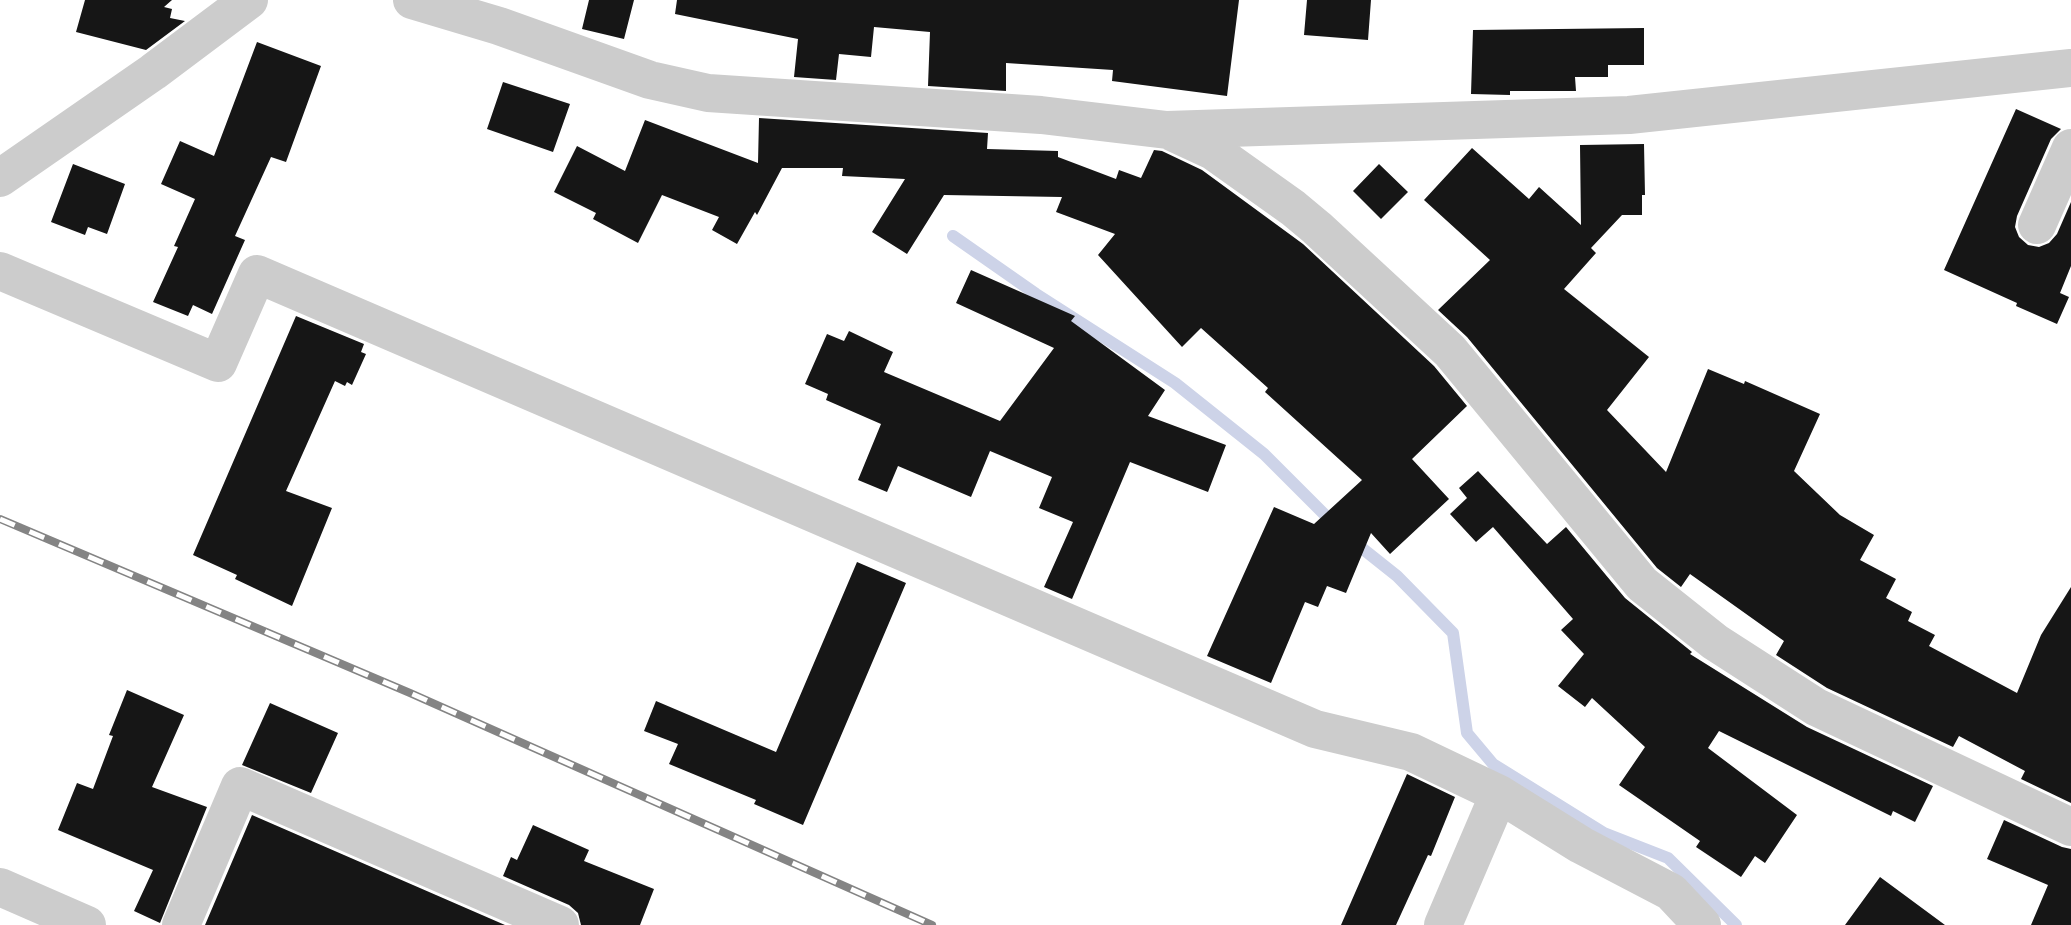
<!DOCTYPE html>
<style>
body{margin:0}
canvas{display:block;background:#fff}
</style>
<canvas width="2071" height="925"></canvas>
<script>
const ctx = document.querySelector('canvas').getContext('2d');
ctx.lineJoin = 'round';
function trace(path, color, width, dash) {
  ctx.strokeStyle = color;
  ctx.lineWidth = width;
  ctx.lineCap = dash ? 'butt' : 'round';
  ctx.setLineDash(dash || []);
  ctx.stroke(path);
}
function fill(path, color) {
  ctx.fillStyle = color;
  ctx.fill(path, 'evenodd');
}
const stream = new Path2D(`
 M953,236L1036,294L1175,383L1264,454L1334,524
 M1353,541L1397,576L1453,633L1467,733L1493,764L1604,833L1668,858L1736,925`);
const building = new Path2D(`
 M85,0H172L164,7L172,9L170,18L185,21L146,50L76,32Z
 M589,0H634L624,39L582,29Z
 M677,0H1239L1227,96L1112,81L1113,70L1006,63V91L928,86L930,32L874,27L871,57L839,54L836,80L794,77L798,39L675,14Z
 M1307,0H1371L1368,40L1304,35Z
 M1644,28V65H1608V77H1575L1576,91H1510V95L1471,94L1473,30Z
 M257,42L321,66L286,162L271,157L235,236L245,240L212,314L193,305L188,316L153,302L178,247L174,246L195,199L161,184L180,141L214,156Z
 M503,82L570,104L553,152L487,129Z
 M2016,109L2061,129L2051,139L2017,216L2015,227L2019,237L2028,245L2039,247L2049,243L2057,234L2071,202V266L2060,293L2069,297L2057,324L2016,306L2017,303L1944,270Z
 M759,118L988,133L987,149L1058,151V157L1116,179L1119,170L1141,178L1154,150L1162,151L1202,170L1303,244L1434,366L1467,406L1412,459L1449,499L1390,554L1371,533L1346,593L1327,586L1318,607L1305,602L1271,683L1207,656L1274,507L1314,524L1362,480L1265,392L1268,388L1201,328L1182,347L1098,255L1115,234L1056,212L1062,197L944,195L907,254L872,232L905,179L842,176L843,168H782L757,215L755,212L737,244L712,230L719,217L662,195L638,243L593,219L596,213L554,192L577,146L625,171L645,120L758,163Z
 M1644,144L1645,195H1642V215H1622L1591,248L1596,253L1564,289L1649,357L1607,410L1666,472L1708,369L1744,384L1745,381L1820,414L1794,471L1840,515L1874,535L1860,560L1896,579L1886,598L1912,612L1908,621L1935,635L1929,646L2017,693L2041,635L2071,587V803L2021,779L2025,771L1959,736L1953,747L1827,688L1776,655L1784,641L1690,574L1681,587L1657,568L1467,337L1438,310L1490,260L1424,200L1472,148L1529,199L1539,187L1581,225L1580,145Z
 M73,164L125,184L107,234L88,227L85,235L51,222Z
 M1379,164L1408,192L1381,219L1353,191Z
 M971,270L1075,316L1071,321L1165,390L1148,416L1226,445L1208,492L1130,462L1072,599L1044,587L1073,522L1039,508L1052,477L990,451L971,497L898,466L887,492L858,480L881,424L826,400L828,394L805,384L827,334L844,341L849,331L893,352L884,372L1000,421L1054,348L956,303Z
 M296,316L364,344L361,352L366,354L352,385L347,382L345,386L335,381L286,491L332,508L292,606L235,579L237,575L193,555Z
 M1478,471L1547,544L1566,527L1625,598L1692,652L1690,654L1807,727L1933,786L1915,822L1893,811L1891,816L1719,731L1708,748L1797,815L1765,863L1755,856L1741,877L1696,847L1700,841L1619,785L1645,747L1592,698L1585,707L1558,686L1584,654L1561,630L1573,619L1493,527L1476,542L1450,514L1467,498L1459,488Z
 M857,562L906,583L803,825L754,804L756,800L669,764L678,744L644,731L656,701L776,752Z
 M127,690L184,715L152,787L207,807L160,923L134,911L153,870L58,830L77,783L93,789L113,736L109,735Z
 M270,703L338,733L311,793L242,765Z
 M1407,774L1455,797L1431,856L1428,855L1396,925H1341Z
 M252,815L505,925H205Z
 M2004,820L2062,847L2071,849V925H2031L2048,885L1987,859Z
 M533,825L589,850L584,861L654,889L640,925H581L578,913L569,905L503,876L511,857L517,860Z
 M1880,877L1945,925H1845Z`);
const minor = new Path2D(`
 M412,0L499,26L650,80L708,93L1041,115L1167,130L1629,115L2071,68
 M1172,132L1213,151L1293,208L1317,228L1450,351L1642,584L1715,642L1816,707L2071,827
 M0,178L153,72L249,0
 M2037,225L2071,148
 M0,271L218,363L257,274L1315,729L1411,752L1499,794L1581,845L1671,892L1702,925
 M0,887L87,925
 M181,925L240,786L560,925
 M1443,925L1499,794`);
const rail = new Path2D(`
 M0,519L410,693L932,925`);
trace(stream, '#cdd3e8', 12);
fill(building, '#161616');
trace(minor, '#ccc', 38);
trace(rail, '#848484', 8);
trace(rail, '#fff', 5, [16]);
</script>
